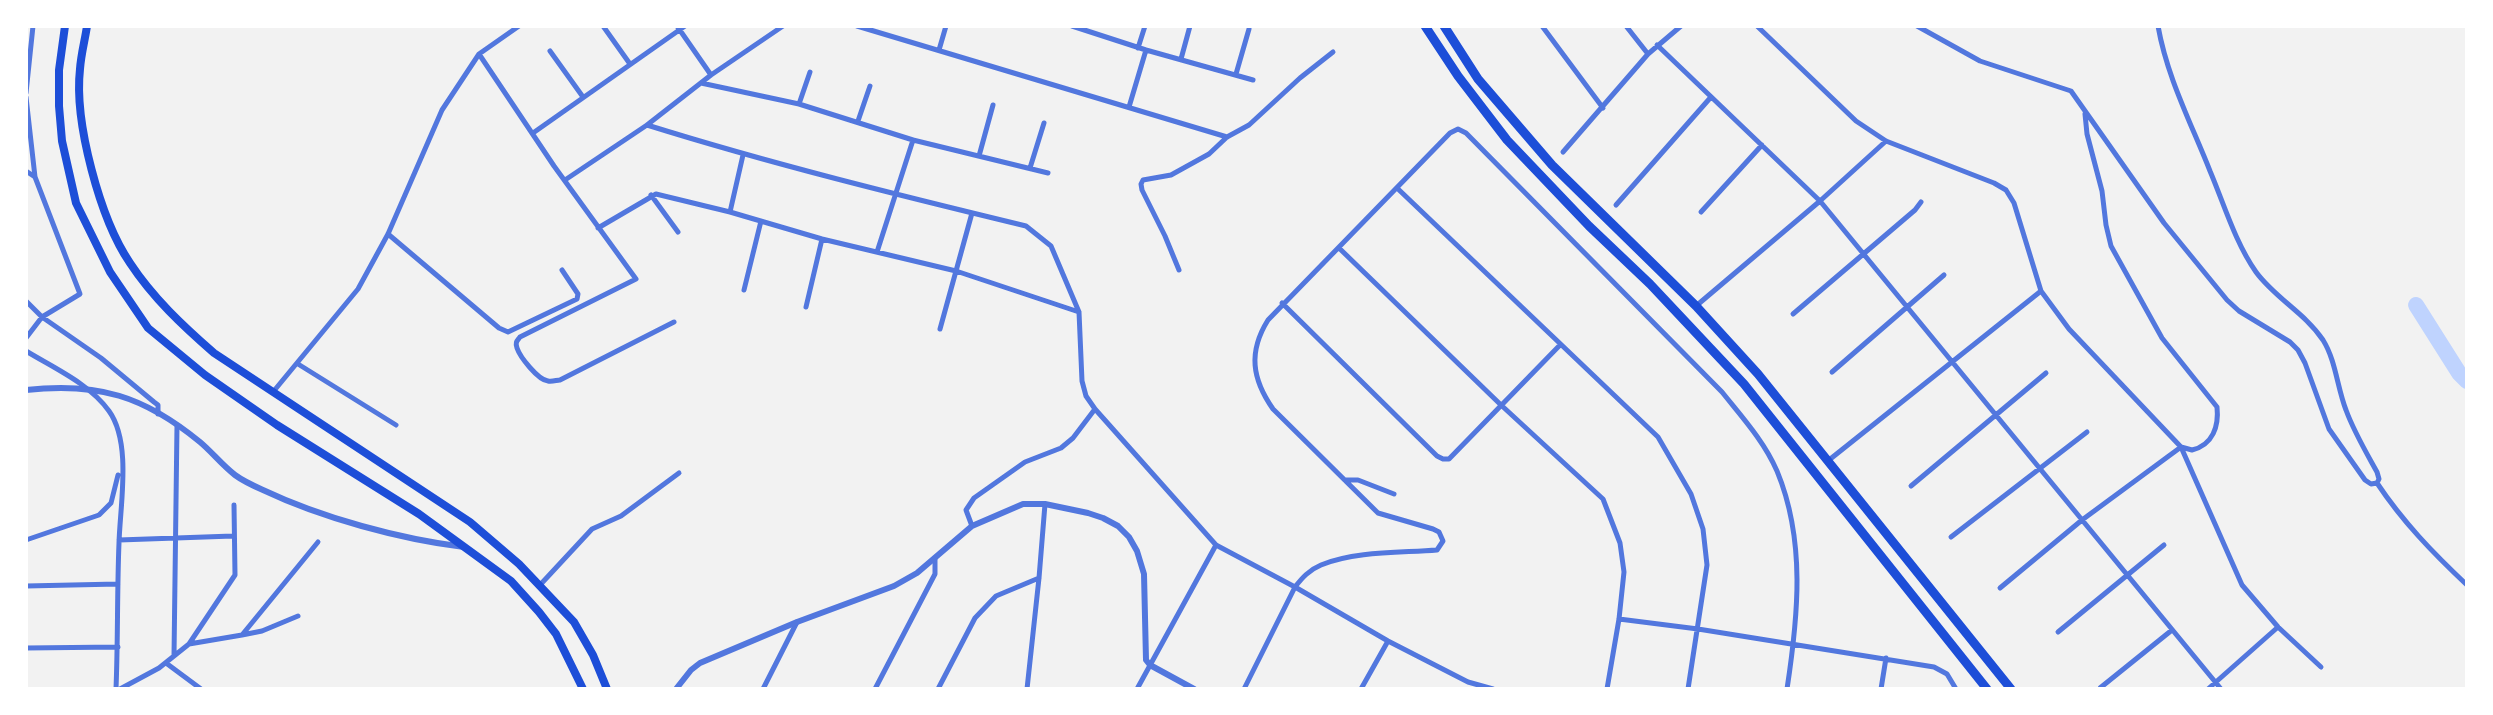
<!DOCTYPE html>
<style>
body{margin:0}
#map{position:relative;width:2493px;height:715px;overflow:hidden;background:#f2f2f2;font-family:"Roboto Condensed",sans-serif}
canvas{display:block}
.frame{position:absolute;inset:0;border:28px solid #fff;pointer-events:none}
</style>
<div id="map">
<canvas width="2493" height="715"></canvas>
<div class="frame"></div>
</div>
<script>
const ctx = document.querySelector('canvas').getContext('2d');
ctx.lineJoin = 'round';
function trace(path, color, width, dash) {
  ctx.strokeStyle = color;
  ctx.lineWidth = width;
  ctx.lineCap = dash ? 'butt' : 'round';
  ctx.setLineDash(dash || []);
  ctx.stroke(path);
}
const river = new Path2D(`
 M2416,305L2459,373L2467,381`);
const minor = new Path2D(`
 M603,26L630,64
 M677,26L711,75
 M857,26L1227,137
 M1072,26L1146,50L1253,80
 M1542,26L1603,108
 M1626,26L1648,54
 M1757,26L1856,121L1886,141L1994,183L2006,190L2014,203L2041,291L2069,329L2181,447L2242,585L2278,627L2321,667
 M1917,26L1980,61L2071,91L2164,223L2227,300L2239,311L2290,342L2298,350L2305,363L2329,429L2365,480L2371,484L2377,483
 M2158,26C2167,77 2191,123 2210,171C2224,204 2235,242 2256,272C2275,298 2305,313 2323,340C2336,361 2337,387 2346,410C2354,432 2366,452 2377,472L2379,479L2377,483C2403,522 2433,553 2467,585
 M1657,45L1820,201L2221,689
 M1138,48L1145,26
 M939,50L946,26
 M550,51L583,97
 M479,54L554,166L636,279L520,337C517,341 515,342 517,348C520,357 538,380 548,381C552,382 557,380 560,380L674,322
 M1181,59L1190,26
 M1236,74L1249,29
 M701,83L799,104L913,140L1048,173
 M26,93L33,26
 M26,97L35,177L80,294L42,317L26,338
 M799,104L810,72
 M1129,107L1146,50
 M2085,114L2087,134L2102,191L2106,225L2111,246L2162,338L2217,407C2219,426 2213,445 2192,450L2181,447
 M858,121L870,86
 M647,125C772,164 898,195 1026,226L1051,246L1079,312L1082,381L1086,396L1095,409L1216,545L1295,587L1388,641L1468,682L1493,689
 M533,133L685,26
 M1563,152L1648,54L1681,26
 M979,156L993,105
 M1030,168L1044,123
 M26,171L35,177
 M565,180L647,125L711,75L783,26
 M1397,188L1658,437L1691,494L1703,529L1707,565L1688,689
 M651,195L678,232
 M1616,205L1711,97
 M730,212L743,155
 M1701,212L1762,145
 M598,228L656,194L730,212L822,239L956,271L1079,312
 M388,234L499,328L508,332L577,299L578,294L562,270
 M1339,248L1501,405L1603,499L1620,543L1624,572L1619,619L1607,689
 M877,252L913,140
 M1179,270L1165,236L1142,190L1141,184L1143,180L1171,175L1209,154L1227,137L1249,125L1300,78L1333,52
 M744,290L761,221
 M26,301L42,317L101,358L154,402L158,405V414
 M1282,303L1437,456L1443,459H1449L1560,345
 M1696,306L1820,201L1886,141
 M806,307L822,239
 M1793,314L1915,210L1921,202
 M940,329L972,213
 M26,351C54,368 90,384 109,411C132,443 120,505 119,543C117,592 118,640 116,689
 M298,364L396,425
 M1832,372L1944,275
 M273,392L358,289L388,234L442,110L479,54L519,26
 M1829,460L2041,291
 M1345,480H1358L1394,494
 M1911,486L2046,373
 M972,526L966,510L974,498L1025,462L1061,448L1073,438L1095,409
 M1951,537L2087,432
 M26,540L99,515L111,503L118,475
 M119,540L233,536
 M540,585L592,529L621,516L679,473
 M26,586L118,584
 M2000,588L2082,520L2181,447
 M1619,619L1698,629L1934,667L1947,674L1956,689
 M2058,632L2164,545
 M242,635L262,631L298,616
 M189,644L235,575L234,505
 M26,648L118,647
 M174,656L177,425
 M166,663L201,689
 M2100,688L2172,630
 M120,689L159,668L189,644L242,635L318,542
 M763,689L797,622
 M875,689L935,574V559
 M938,689L975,618L996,596L1039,578
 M1027,689L1039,578L1045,504
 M1137,689L1216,545
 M1244,689L1295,587C1302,578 1309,570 1321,565C1356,551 1400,553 1437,550L1443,541L1439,532L1433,529L1378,513L1273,409C1252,379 1248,352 1268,320L1450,133L1458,129L1466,133L1722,392C1742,417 1764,441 1777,471C1806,541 1798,617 1787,689
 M1361,689L1388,641
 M1881,689L1886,658
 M2208,689L2278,627`);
const tertiary = new Path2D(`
 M26,390C98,382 144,396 200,442C212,452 222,465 235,475C243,481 254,486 263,490C322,518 400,539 464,547
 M676,689L691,670L700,663L797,622L894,586L917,573L972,526L1023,504H1045L1088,513L1103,518L1118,526L1129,537L1137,551L1144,574L1146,660L1150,665L1194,689`);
const primary = new Path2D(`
 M65,26L59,70V106L62,141L76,203L110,272L148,328L205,375L277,425L419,514L511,581L539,612L556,634L583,689
 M87,26C85,40 81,54 80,69C74,122 100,219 130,263C153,298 183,326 214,353L470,522L519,564L574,622L593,655L607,689`);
const trunk = new Path2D(`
 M1425,26L1458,76L1507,140L1589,226L1650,284L1744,384L1987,689
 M1444,26L1478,79L1552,165L1696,306L1758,374L2011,689`);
trace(river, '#bfd3fe', 16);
trace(minor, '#5277de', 5);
trace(tertiary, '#5277de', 6);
trace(primary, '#1d4ed8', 8);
trace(trunk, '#1d4ed8', 9);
</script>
